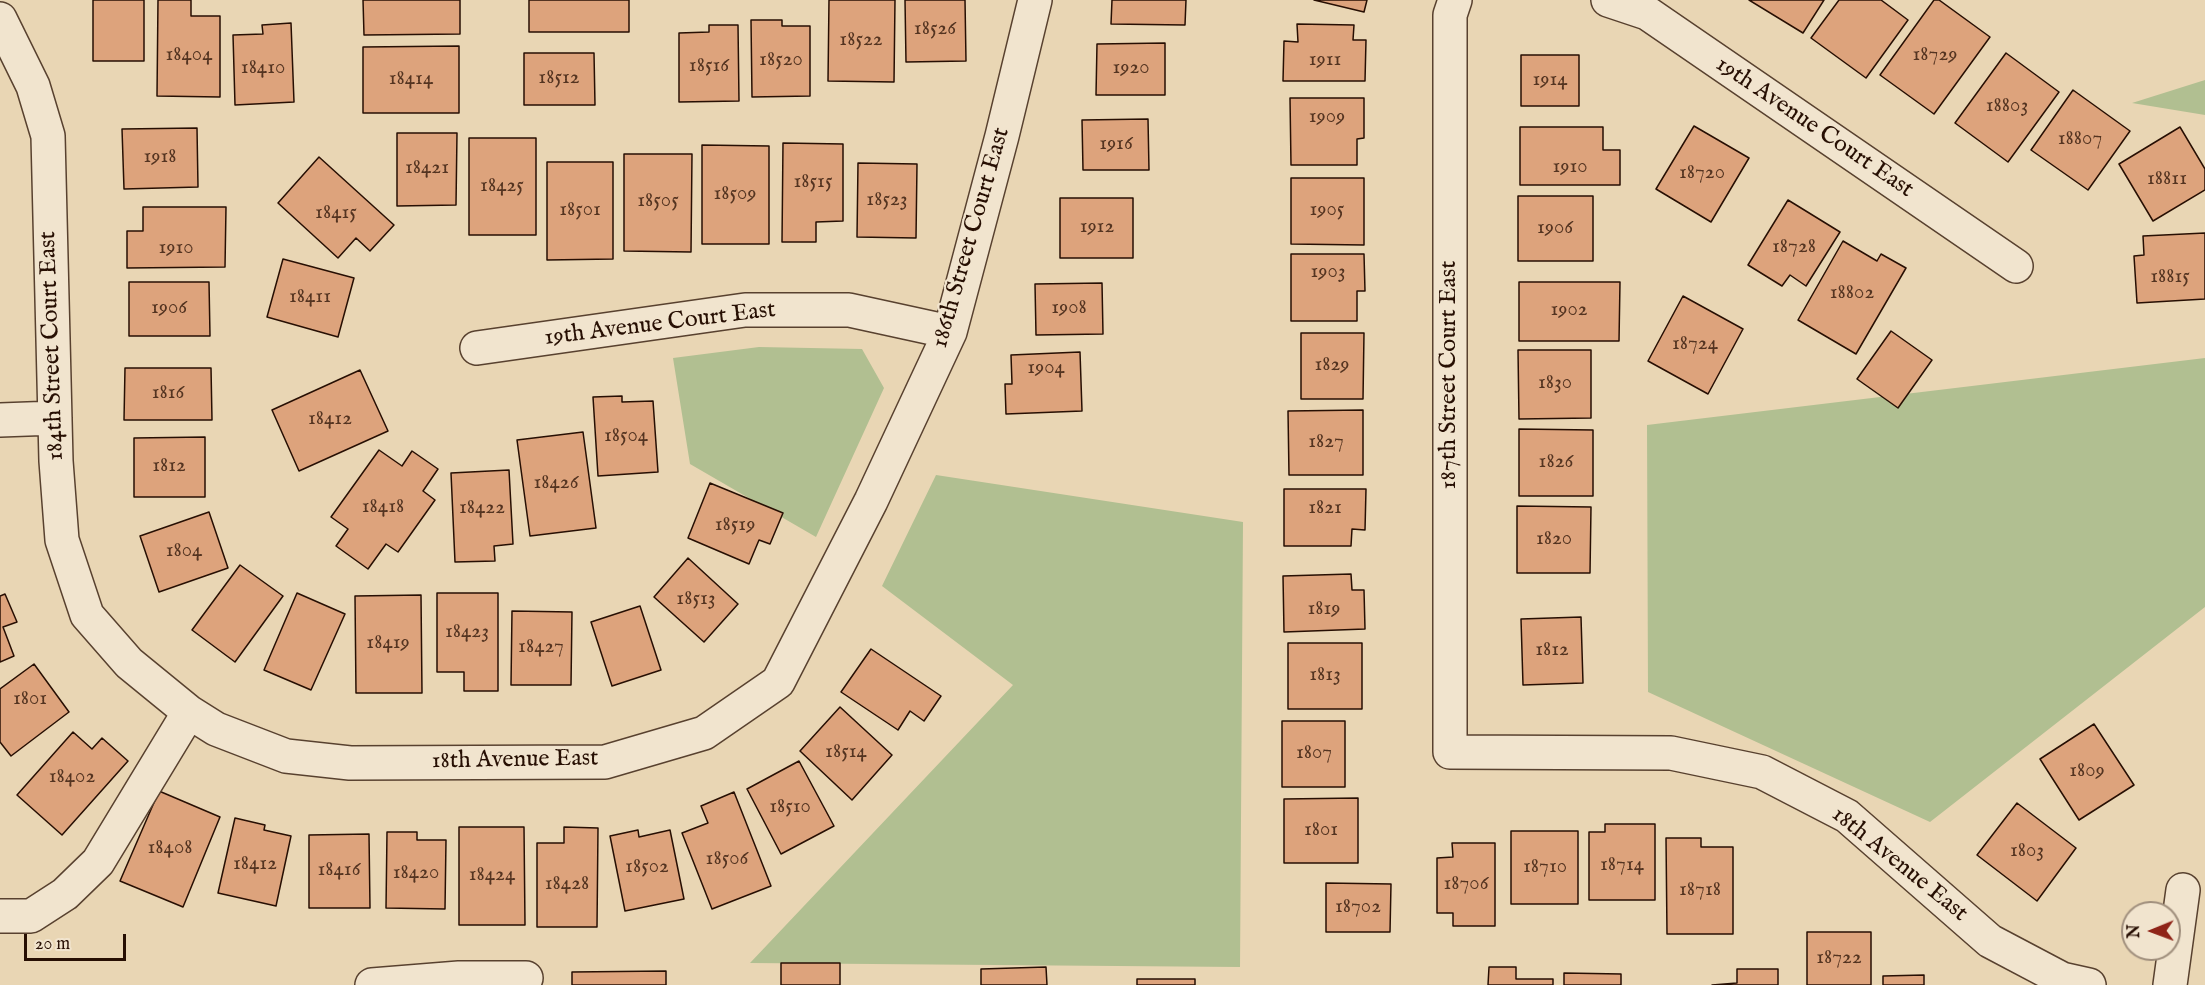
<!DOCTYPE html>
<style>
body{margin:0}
#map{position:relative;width:2205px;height:985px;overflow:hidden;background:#e9d6b4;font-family:"IM FELL English",serif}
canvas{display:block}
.north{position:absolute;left:2121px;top:901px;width:60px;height:60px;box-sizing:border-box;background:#f1e4ce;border:2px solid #a08f7d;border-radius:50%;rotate:269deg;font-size:16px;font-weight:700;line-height:24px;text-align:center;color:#270f03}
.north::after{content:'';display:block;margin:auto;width:21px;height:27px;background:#8f2418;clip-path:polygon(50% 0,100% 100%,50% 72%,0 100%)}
.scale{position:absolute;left:24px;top:934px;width:102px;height:27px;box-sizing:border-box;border:3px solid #270f03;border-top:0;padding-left:8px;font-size:18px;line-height:21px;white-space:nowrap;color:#270f03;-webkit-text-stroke:4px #f1e4ce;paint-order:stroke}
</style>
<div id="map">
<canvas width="2205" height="985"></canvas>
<div class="north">N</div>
<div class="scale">20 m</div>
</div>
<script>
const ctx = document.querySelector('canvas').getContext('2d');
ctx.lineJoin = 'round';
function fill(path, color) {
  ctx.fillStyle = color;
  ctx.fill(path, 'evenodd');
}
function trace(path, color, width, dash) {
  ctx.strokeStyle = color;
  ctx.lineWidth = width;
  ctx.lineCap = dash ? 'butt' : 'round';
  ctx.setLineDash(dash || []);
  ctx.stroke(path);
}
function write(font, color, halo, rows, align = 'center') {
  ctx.font = font + ' "IM FELL English",serif';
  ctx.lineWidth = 4.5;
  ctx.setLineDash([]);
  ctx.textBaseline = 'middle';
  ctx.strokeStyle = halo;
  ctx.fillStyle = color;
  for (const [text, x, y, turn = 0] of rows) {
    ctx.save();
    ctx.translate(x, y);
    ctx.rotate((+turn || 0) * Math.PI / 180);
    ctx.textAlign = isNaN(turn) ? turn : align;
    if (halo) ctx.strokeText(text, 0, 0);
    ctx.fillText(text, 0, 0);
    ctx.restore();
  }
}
const green = new Path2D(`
 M2205,80V115L2132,103Z
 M759,347L862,349L884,388L816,537L690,464L673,358Z
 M2205,358V607L1930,822L1648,692L1647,425Z
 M936,475L1243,522L1240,967L750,963L1013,685L882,586Z`);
const building = new Path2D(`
 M93,0H144V61H93Z
 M158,0H191V16H220V97L157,96Z
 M363,0H460V34L364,35Z
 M529,0H629V32H529Z
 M829,0H895L894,82L828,81Z
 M905,0H965L966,61L906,62Z
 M1112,0H1186L1185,25L1111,24Z
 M1314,0H1367L1364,12Z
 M1749,0H1824L1803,33Z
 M1839,0H1881L1908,20L1866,78L1811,38Z
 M1934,0H1939L1990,37L1934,114L1880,75Z
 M751,20H782V26H810V96L752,97Z
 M291,23L294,102L235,105L233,35L263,34L262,25Z
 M1297,24L1354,25L1353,40H1366L1365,81H1283L1284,41L1298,42Z
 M709,25H738L739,101L679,102V33L709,32Z
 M1165,43V95H1096L1097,44Z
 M459,46V113H363V47Z
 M524,53H594L595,105H524Z
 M2006,53L2059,92L2008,162L1955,123Z
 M1521,55H1579V106H1521Z
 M2073,90L2130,131L2088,190L2031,150Z
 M1290,98H1364V138L1357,139V165H1291Z
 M1148,119L1149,170H1083L1082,120Z
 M1694,126L1749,158L1711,222L1656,189Z
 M1520,127H1603V150H1620V185H1520Z
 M2180,127L2205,169V190L2153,221L2119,164Z
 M197,128L198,187L124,189L122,129Z
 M397,133H457L456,205L397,206Z
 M469,138H536V235H469Z
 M783,143L843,144V221L816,222V242H782Z
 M702,145L769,146V244H702Z
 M624,154H692L691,252L624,251Z
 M319,157L394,225L370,251L356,238L338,258L278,203Z
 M547,162H613V259L547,260Z
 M858,163L917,164L916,238L857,237Z
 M1291,178H1364V245L1291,244Z
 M1518,196H1593V261H1518Z
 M1060,198H1133V258H1060Z
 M1788,200L1840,232L1806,286L1790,275L1782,286L1748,265Z
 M143,207H226L225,267L127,268V231H143Z
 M2205,233V299L2137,303L2134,256L2144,255L2143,236Z
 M1843,241L1877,261L1881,254L1906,268L1856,354L1798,320Z
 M1291,254H1364L1365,291H1357V321H1291Z
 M283,259L354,278L338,337L267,317Z
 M129,282H209L210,336H129Z
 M1519,282H1620L1619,341H1519Z
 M1102,283L1103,334L1036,335L1035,284Z
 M1683,296L1743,329L1708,394L1648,361Z
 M1891,331L1932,360L1898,408L1857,379Z
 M1301,333H1364L1363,399H1301Z
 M1518,350H1591V418L1519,419Z
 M1080,352L1082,411L1006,414L1005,384H1012L1011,355Z
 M125,368H211L212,420H124Z
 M360,370L388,431L299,471L272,410Z
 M622,396V402L653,401L658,472L598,476L593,397Z
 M1363,410V475H1289L1288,411Z
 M1519,429L1593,430V496H1519Z
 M583,432L596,528L530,536L517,440Z
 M205,437V497H134V438Z
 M379,450L402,466L412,451L438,469L423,491L435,500L398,552L386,544L368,569L336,546L348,529L331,517Z
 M509,470L513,544L494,546L495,561L455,562L451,473Z
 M710,483L783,513L770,544L759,540L749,564L688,538Z
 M1284,489H1366L1365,530L1352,529L1351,546H1284Z
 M1517,506L1591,507L1590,573H1517Z
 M209,512L228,568L159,592L140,536Z
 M688,558L738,604L704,642L654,597Z
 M240,565L283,596L235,662L192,630Z
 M1351,574L1352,590H1364L1365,629L1284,632L1283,576Z
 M297,593L345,614L311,690L264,670Z
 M437,593H498V691H464V672H437Z
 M5,594L17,622L3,627L14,656L0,662V596Z
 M421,595L422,693H356L355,596Z
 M640,606L661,670L612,686L591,622Z
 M512,611L572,612L571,685H511Z
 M1581,617L1583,683L1523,685L1521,619Z
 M1288,643H1362V709H1288Z
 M871,649L941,696L924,721L910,711L898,730L841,692Z
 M34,664L69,712L11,756L0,742V689Z
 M840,707L892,755L852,800L800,751Z
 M1282,721H1345V787H1282Z
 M2094,724L2134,785L2079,820L2040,759Z
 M73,732L92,749L102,738L128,761L62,835L17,795Z
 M799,761L834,826L781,854L747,789Z
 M159,791L220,817L183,907L120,881Z
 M734,792L771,886L712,909L682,833L708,823L701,806Z
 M1358,798V863H1284V799Z
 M2017,803L2076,848L2037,901L1977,855Z
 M235,818L265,825L264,830L291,836L276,906L218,893Z
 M1605,824H1655V900H1589V832H1605Z
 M459,827H524L525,925H459Z
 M564,827L598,828L597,927H537V843H564Z
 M638,830L639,837L670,830L684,899L625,911L610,836Z
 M1511,831H1578V904H1511Z
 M387,832H417V840H446L445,909L386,908Z
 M369,834L370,908H309V835Z
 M1666,838H1701V847H1733V934H1667Z
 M1452,843H1495V926H1453V913H1437V858L1453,857Z
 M1326,883L1391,884L1390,932H1326Z
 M1807,932H1871V985H1807Z
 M781,963H840V985H781Z
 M1046,967L1047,985H981V969Z
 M1489,967H1516V979H1553V985H1488Z
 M1737,969H1778V985H1712L1737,983Z
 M666,971V985H572V972Z
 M1564,973L1621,974V985H1564Z
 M1924,975V985H1883V976Z
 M1137,979H1195V985H1137Z`);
const minor = new Path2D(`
 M1455,0L1450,15V752L1671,753L1762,772L1847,816L1990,941L2062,979L2089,985
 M1608,0L1647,13L2016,266
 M0,19L33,86L48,136L56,461L62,540L87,615L129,663L189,712L216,729L286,756L350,763L605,762L704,733L778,682L871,501L950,332L1002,136L1035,0
 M477,348L745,310H849L950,332
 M0,420L55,418
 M0,916H31L65,894L98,862L189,712
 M372,985L459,978H526
 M2170,985L2183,890`);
const numberNames = [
 ["18526",935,30],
 ["18522",861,41],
 ["18404",189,56],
 ["18729",1935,56],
 ["18520",781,61],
 ["1911",1325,61],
 ["18516",709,67],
 ["18410",263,69],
 ["1920",1131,69],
 ["18512",559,79],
 ["18414",411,80],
 ["1914",1550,81],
 ["18803",2007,107],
 ["1909",1327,118],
 ["18807",2080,140],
 ["1916",1116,145],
 ["1918",160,158],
 ["1910",1570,168],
 ["18421",427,169],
 ["18720",1702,174],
 ["18811",2167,180],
 ["18515",813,183],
 ["18425",502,187],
 ["18509",735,195],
 ["18523",887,201],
 ["18505",658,202],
 ["18501",580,211],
 ["1905",1327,211],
 ["18415",336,214],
 ["1912",1097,228],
 ["1906",1555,229],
 ["18728",1794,248],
 ["1910",176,249],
 ["1903",1328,273],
 ["18815",2170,278],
 ["18802",1852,294],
 ["18411",310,298],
 ["1906",169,309],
 ["1908",1069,309],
 ["1902",1569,311],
 ["18724",1695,345],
 ["1829",1332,366],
 ["1904",1046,369],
 ["1830",1555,384],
 ["1816",168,394],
 ["18412",330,420],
 ["18504",626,437],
 ["1827",1326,443],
 ["1826",1556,463],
 ["1812",169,467],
 ["18426",556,484],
 ["18418",383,508],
 ["18422",482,509],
 ["1821",1325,509],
 ["18519",735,526],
 ["1820",1554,540],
 ["1804",184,552],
 ["18513",696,600],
 ["1819",1324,610],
 ["18423",467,633],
 ["18419",388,644],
 ["18427",541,648],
 ["1812",1552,651],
 ["1813",1325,676],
 ["1801",30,700],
 ["18514",846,753],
 ["1807",1314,754],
 ["1809",2087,772],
 ["18402",72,778],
 ["18510",790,808],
 ["1801",1321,831],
 ["18408",170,849],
 ["1803",2027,852],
 ["18506",727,860],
 ["18412",255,865],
 ["18714",1622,866],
 ["18502",647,868],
 ["18710",1545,868],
 ["18416",339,871],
 ["18420",416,874],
 ["18424",492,876],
 ["18428",567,885],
 ["18706",1466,885],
 ["18718",1700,891],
 ["18702",1358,908],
 ["18722",1839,959]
];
const streetNames = [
 ["19th Avenue Court East",1814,128,34],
 ["186th Street Court East",972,238,-74],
 ["19th Avenue Court East",660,325,-7],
 ["184th Street Court East",53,346,-92],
 ["187th Street Court East",1450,375,-90],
 ["18th Avenue East",515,761,-1],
 ["18th Avenue East",1899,865,39]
];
fill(green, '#b1bf91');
fill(building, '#dda37c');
trace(building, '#270f03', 1.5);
trace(minor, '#58412f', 36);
trace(minor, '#f1e4ce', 33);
write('21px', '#543421', null, numberNames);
write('24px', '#270f03', '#f1e4ce', streetNames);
</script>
